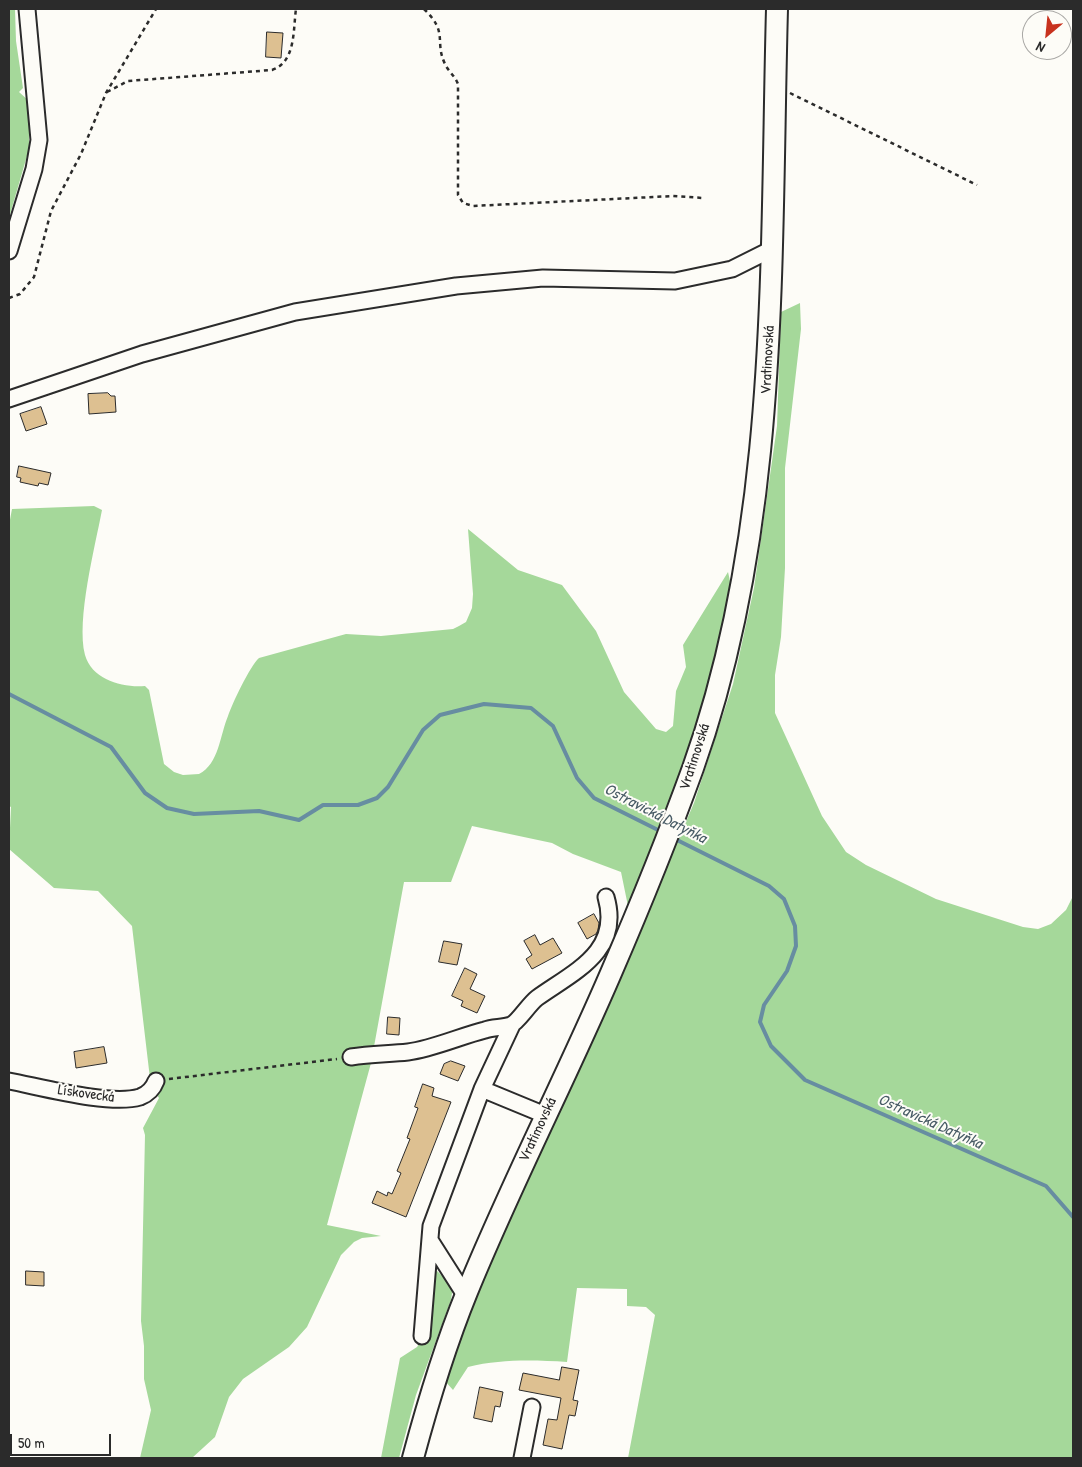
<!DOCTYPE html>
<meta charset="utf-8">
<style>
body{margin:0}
#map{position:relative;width:1082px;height:1467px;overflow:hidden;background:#fdfcf7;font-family:"Patrick Hand",sans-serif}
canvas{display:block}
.frame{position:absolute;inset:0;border:10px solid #2b2b2b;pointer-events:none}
.north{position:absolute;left:1022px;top:10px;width:50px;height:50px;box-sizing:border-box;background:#fdfcf7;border:1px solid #a9a8a5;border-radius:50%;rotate:208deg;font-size:14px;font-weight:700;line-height:20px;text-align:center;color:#2b2b2b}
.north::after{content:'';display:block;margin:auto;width:18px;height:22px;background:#c8321e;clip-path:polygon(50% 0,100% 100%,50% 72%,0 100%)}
.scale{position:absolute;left:10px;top:1434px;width:101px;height:22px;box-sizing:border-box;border:2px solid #2b2b2b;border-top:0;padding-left:6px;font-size:15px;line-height:18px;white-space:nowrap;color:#2b2b2b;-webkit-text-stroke:4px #fdfcf7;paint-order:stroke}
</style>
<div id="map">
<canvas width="1082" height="1467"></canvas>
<div class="frame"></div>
<div class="north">N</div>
<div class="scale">50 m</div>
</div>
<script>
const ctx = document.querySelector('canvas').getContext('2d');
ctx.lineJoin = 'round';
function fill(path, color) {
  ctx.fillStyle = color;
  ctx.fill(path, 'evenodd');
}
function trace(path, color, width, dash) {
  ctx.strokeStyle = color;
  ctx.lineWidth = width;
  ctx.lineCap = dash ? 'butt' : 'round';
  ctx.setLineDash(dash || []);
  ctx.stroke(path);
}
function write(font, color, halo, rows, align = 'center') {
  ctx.font = font + ' "Patrick Hand",sans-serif';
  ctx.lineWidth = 4;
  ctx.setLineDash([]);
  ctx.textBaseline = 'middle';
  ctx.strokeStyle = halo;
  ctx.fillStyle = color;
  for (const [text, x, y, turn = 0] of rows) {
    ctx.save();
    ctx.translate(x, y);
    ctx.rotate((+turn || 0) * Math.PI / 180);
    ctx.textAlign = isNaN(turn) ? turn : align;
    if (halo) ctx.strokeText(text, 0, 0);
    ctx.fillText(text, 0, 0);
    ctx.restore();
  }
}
const green = new Path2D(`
 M9,9H15L16,41L23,88L19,92L29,101V149L9,218Z
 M800,303L801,329L785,468V568L781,637L775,675V713L822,816L846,852L866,865L936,899L1023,927L1038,929L1051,924L1066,910L1073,896V1458H628L655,1315L646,1307L627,1306V1289L577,1288L567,1362C533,1360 501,1359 468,1367L453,1390L445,1381L474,1299L509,1216L616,984L694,803L733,684L754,588L777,426L781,312Z
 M94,506L102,510C95,547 76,620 85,655C92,680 123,688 145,686L149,690L164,764L174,772L183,775L199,774C219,764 220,735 228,716C232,704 250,666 259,658L346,634L381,636L453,629L459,626L466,622L472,608L473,594L468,529L518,570L562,585L596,631L624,692L656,729L666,732L673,726L676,691L686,667L683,645L728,572L732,590L710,678L683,765L629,911L621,872L573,854L552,843L472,826L451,882H404L371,1063L327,1225L381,1236L362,1238L354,1242L341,1255L307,1327L289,1347L243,1379L229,1397L215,1437L192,1458H140L151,1410L144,1379V1346L141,1321L145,1135L143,1128L159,1098L151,1087L132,926L98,891L54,888L9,849L11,807L9,806V525L12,509Z
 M437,1271L453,1286L451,1300L416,1395L399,1458H381L400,1358L417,1347L422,1339L432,1273Z`);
const stream = new Path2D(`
 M9,694L111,747L145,793L167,808L194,814L259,811L299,820L323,805H358L377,798L388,787L423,730L440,715L484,704L531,708L553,726L577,778L594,798L662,832
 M673,838L769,886L784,899L795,926L796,946L787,971L764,1005L760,1022L771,1046L805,1080L1046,1186L1073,1217`);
const building = new Path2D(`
 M267,32L283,33L281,58L266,57Z
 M108,393L111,396H115L116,412L89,414L88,394Z
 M41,407L47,424L26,431L20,414Z
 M19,466L51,473L48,485L39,483L38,486L20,482L21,478L17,477Z
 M594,914L599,923L598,930L596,934L587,939L578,923Z
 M535,935L540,945L553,938L562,953L532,969L526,959L532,955L524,941Z
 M444,941L462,944L457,965L439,962Z
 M465,968L477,974L470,989L485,996L477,1013L461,1006L463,1001L452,996Z
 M388,1017L400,1018L399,1035L387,1034Z
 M104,1047L107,1063L76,1068L74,1052Z
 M451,1061L465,1066L458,1081L440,1074L444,1064Z
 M423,1084L434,1088L432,1096L451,1102L406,1217L372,1203L377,1191L387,1196L388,1192L392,1194L401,1173L397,1171L410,1139L407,1138L418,1108L415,1107Z
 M26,1271L44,1272V1286L26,1285Z
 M562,1367L579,1370L573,1400L578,1401L575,1416L569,1415L562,1449L543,1445L548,1419L557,1420L561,1398L519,1390L523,1373L559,1380Z
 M480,1387L503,1392L500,1407L495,1406L492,1422L474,1418Z`);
const path = new Path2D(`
 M424,9C449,33 434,41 445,64C448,71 455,76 458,84V195L463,203L473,206L673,196L703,198
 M107,92L128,81L272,70C296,62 293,30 296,9
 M790,93L977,185
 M9,298L20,294L34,277L51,211L81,154L106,93L156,9
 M169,1079L337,1059`);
const minor = new Path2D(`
 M9,251L34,169L39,140L27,9
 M9,399L142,354L295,312L456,286L543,278L675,281L732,269L772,249
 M351,1057C370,1054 389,1054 408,1052C432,1049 461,1036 485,1030C493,1027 503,1028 511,1025C518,1022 529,1004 537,998C573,972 622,952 606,897
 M9,1081C41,1087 110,1106 140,1097C148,1094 153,1089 156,1081
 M482,1089L545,1115
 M430,1240L465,1295
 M422,1336L431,1226L482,1089L512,1025
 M522,1458L532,1407`);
const major = new Path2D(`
 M413,1458C428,1402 445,1346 467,1292C511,1184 565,1080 611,973C640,906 668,837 693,768C780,524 770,264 777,9`);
const streetNames = [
 ["Vratimovská",768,360,-87],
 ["Vratimovská",695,757,-72],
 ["Lískovecká",86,1094,8],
 ["Vratimovská",538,1130,-65]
];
const waterNames = [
 ["Ostravická Datyňka",655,814,27],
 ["Ostravická Datyňka",930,1122,24]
];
fill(green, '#a5d89a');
trace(stream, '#678da1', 4);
fill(building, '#ddc091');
trace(building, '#2b2b2b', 1);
trace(minor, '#2b2b2b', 19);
trace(major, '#2b2b2b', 24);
trace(path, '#2b2b2b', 2.5, [4, 4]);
trace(minor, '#fdfcf7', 15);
trace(major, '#fdfcf7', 20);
write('15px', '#2b2b2b', '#fdfcf7', streetNames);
write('italic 16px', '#495c66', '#fdfcf7', waterNames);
</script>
